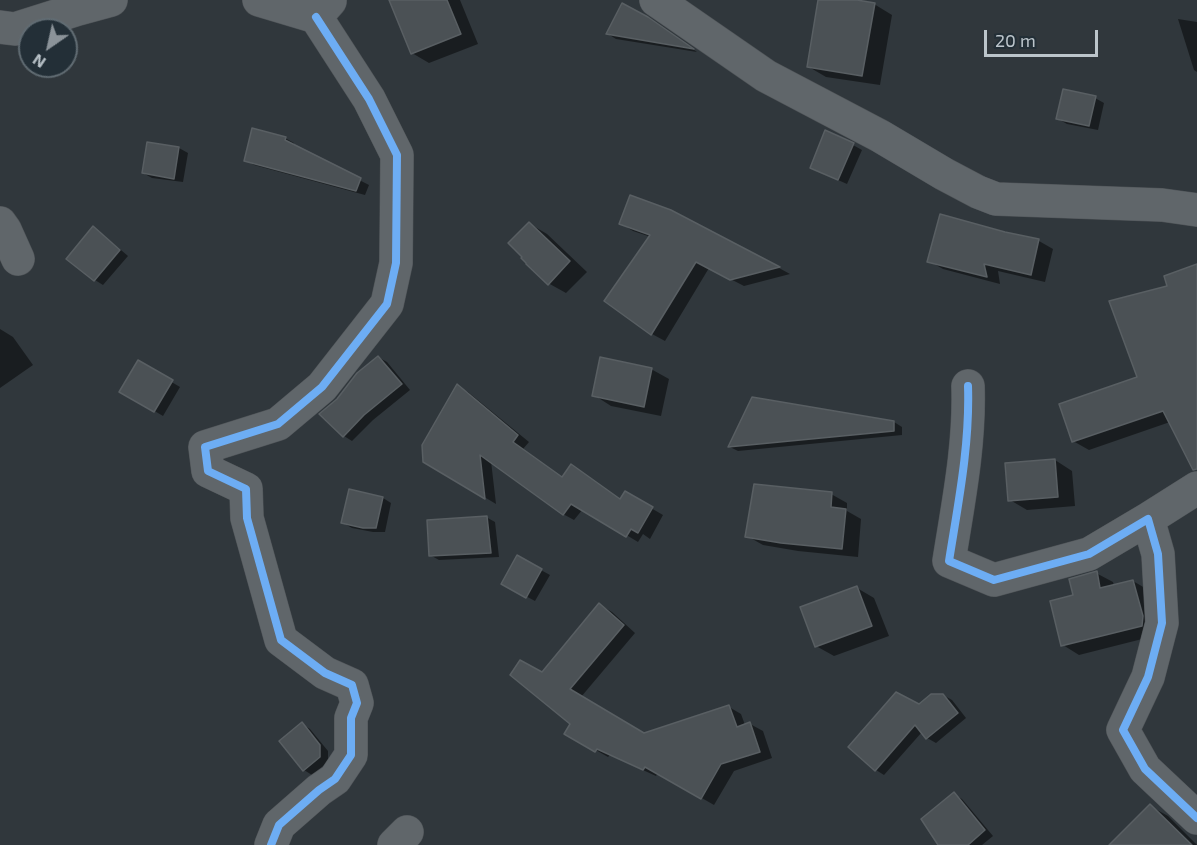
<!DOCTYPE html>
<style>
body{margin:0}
#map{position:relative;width:1197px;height:845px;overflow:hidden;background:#30373c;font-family:"Exo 2",sans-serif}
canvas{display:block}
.north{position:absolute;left:18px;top:18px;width:60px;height:60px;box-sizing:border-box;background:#232f37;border:2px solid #606b72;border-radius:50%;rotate:214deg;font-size:16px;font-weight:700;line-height:24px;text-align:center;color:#bcc5cb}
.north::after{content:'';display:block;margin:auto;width:21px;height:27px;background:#8b9399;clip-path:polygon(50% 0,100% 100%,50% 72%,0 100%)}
.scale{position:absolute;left:984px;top:30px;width:114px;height:27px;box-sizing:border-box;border:3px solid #bcc5cb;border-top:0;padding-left:8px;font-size:18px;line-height:21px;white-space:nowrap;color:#bcc5cb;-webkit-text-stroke:4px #232f37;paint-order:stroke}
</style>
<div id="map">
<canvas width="1197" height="845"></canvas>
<div class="north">N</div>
<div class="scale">20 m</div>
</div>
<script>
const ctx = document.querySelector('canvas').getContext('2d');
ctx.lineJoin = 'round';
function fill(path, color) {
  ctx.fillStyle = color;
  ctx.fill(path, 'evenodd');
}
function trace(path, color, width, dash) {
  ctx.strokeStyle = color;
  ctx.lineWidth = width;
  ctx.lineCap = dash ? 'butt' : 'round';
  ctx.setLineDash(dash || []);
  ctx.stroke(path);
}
const shadow = new Path2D(`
 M390,0H460L478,44L429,63L412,53Z
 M820,0H848L874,4L892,15L880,85L826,77L809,67Z
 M1178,19L1197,22V72L1194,70Z
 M657,24L697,52L616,39L608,34Z
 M1095,98L1104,103L1098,130L1067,124L1058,119Z
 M285,138L294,143L293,146L369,185L365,195L254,165L245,160Z
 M148,143L179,148L188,153L183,182L152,178L143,173Z
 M853,145L862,150L847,184L820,172Z
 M671,211L779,268L790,274L744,286L709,268L665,341L652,334L606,301L651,237L633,231L620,223Z
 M530,224L547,234L587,272L566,293L548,283Z
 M93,228L101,233L128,256L103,285L95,280L68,259Z
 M1005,233L1039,241L1053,249L1045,282L998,271L1000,284L943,269L929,261Z
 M1197,266V449L1170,422L1089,450L1073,441L1139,378L1169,287Z
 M0,329L13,337L33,365L0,388Z
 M378,357L387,362L410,390L373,420L352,441L344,436L338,400Z
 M138,362L180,387L163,416L121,391Z
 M651,369L669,379L661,416L611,406L594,395Z
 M457,386L468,392L529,442L523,449L563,478L572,466L621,500L625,493L663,515L650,539L643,534L638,542L583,509L574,520L563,514L491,461L496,504L424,461Z
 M894,422L902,427V435L738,451L730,447Z
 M1055,460L1072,471L1075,506L1027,510L1010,500Z
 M831,494L847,503V511L861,519L858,557L798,551L763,545L747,536Z
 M383,498L391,503L385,532H373L352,528L343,523Z
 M486,517L495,522L499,557L439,560L430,555Z
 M517,557L550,575L535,601L503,584Z
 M1096,573L1113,582L1114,586L1133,581L1150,591L1158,635L1079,655L1063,645L1075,596Z
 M857,588L874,598L889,636L834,656L816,646Z
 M600,605L612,612L635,633L581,697L644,735L729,707L741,714L745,725L750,724L763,731L772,758L734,771L714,805L658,773L656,776L610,755L608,757L566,733L572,723L542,674Z
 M943,695L952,700L966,718L936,743L927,738L922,732L884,775L876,770L919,705Z
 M302,724L310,729L328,751V762L312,775L304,770Z
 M954,794L962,799L993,836L982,845H940Z
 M1150,806L1168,816L1197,845H1132Z`);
const building = new Path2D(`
 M389,0H447L461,34L411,54Z
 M818,0H857L875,3L862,76L807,67Z
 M622,3L648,17L694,49L606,34Z
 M1063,89L1096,96L1089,126L1056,119Z
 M252,128L286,137L285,140L361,178L356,191L244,161Z
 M825,130L854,143L838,180L810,168Z
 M147,142L179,147L174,179L142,173Z
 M630,195L671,210L780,267L730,280L696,262L651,335L604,301L650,235L619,224Z
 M940,214L1005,232L1039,239L1031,275L984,264L987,277L927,262Z
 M529,222L570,261L548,285L526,264V263L521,258L522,257L508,243Z
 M93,226L120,250L94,281L66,259Z
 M1197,264V469L1193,470L1163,411L1072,442L1059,404L1137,377L1109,301L1167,286L1164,276Z
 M378,356L402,384L364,415L343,437L319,414L337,399L357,373Z
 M600,357L652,368L644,407L592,396Z
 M138,360L173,380L154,412L119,392Z
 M457,384L518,435L513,442L562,477L571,464L620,499L625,491L653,507L638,533L631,529L626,537L571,504L563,515L480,455L485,499L423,462L422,445Z
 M752,397L894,421V431L728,447Z
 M1055,459L1058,497L1008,501L1005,463Z
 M754,484L832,492L831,507L846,509L842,549L781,543L745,537Z
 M349,489L383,497L376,528H363L341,523Z
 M487,516L491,553L429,556L427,520Z
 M517,555L542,569L526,598L501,584Z
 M1097,571L1100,588L1133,580L1143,616L1142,626L1061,646L1050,601L1073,595L1069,579Z
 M857,586L872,626L815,647L800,607Z
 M599,603L624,625L570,689L644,733L729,705L737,727L750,722L760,752L721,764L701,799L645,767L643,770L597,749L595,752L564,734L570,724L510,675L520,660L542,672Z
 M896,692L919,704L931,694H943L958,713L926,739L915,725L875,771L848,747Z
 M302,722L320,745V757L303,771L279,741Z
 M954,792L985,830L968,845H938L921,819Z
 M1150,804L1192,845H1109Z`);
const minor = new Path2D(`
 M259,0L316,17L330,1
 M656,0L766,76L880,136L944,174L978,192L996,199L1162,205L1197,210
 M0,27L15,29L78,9L111,0
 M0,223L5,230L18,259
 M968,386C970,445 958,504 949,561L994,580L1089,554L1148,519L1158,554L1162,623L1148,677L1123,730L1145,769L1197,818
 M1148,519L1197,488
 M271,845L279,825L319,790L335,779L351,755V718L357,703L352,685L325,673L281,640L247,518L246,489L208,471L205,447L278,424L322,387L387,304L396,263L397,155L369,99L316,17
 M394,845L407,832`);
const cycleway = new Path2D(`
 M968,386C970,445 958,504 949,561L994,580L1089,554L1148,519L1158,554L1162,623L1148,677L1123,730L1145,769L1197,818
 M271,845L279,825L319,790L335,779L351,755V718L357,703L352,685L325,673L281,640L247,518L246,489L208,471L205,447L278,424L322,387L387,304L396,263L397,155L369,99L316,17`);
fill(shadow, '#0007');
fill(building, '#4b5155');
trace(building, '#595f63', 1.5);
trace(minor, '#4e5357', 34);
trace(minor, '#60666a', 33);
trace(cycleway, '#6dadf4', 8);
</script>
